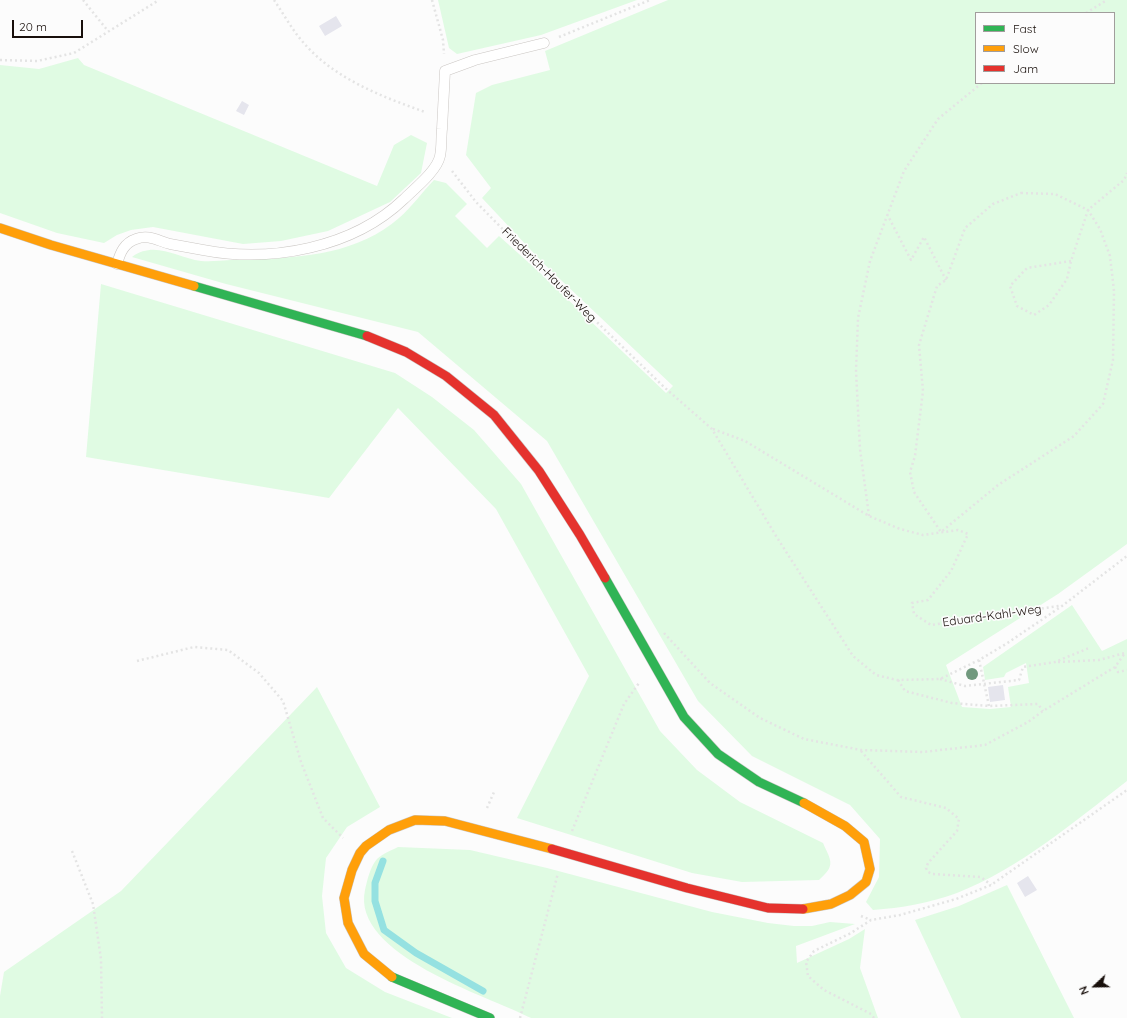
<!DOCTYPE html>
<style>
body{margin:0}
#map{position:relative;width:1127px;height:1018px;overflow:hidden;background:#fcfcfc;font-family:Quicksand,sans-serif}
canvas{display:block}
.legend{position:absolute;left:975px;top:12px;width:140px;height:72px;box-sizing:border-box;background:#fcfcfc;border:1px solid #a19d9c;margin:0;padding:5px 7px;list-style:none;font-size:12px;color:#180f0b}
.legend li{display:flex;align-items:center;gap:8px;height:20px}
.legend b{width:20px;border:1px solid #a19d9c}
.north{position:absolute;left:1075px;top:966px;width:40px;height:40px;-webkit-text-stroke:3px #fcfcfc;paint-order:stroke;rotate:248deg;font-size:11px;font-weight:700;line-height:16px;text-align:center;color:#180f0b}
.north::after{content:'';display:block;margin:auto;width:14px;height:18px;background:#180f0b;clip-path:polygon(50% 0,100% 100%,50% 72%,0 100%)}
.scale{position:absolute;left:12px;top:20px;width:71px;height:18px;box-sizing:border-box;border:2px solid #180f0b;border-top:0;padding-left:5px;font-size:12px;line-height:14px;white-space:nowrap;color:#180f0b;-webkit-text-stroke:3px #fcfcfc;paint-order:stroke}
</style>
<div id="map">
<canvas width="1127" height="1018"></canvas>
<ul class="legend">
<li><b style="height:5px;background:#30b455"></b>Fast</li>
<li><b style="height:5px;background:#ff9f0a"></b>Slow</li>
<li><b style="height:5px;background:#e5322d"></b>Jam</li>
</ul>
<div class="north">N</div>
<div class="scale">20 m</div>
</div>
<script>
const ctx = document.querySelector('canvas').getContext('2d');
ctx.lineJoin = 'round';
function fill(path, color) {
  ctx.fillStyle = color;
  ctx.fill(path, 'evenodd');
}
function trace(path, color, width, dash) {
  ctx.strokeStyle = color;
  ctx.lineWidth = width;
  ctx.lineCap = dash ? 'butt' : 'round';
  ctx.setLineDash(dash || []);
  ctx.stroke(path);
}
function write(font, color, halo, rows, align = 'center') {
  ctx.font = font + ' Quicksand,sans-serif';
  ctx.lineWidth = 3.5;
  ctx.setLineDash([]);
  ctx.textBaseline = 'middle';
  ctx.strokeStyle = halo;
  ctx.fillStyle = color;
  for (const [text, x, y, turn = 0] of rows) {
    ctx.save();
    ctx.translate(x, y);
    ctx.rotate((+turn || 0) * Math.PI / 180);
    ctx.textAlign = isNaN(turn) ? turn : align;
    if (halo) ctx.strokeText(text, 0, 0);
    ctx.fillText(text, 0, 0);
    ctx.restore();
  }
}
const green = new Path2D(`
 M438,0H637L541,35L457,54L449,48Z
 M668,0H1127V544L1058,594L946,665L962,707L990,709L1011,707L1008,687L1029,683L1026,663L1006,673L1004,677L985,680L983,667L1072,605L1102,651L1127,639V781C1074,822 1020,868 957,893C930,903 901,908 873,910L866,902L879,877L880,839L850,805L752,756L698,701L547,441L418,332L226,284L132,257C155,240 177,258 201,261C218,262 236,259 253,259C304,258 359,253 399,218C412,207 422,192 434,180L446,183L467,204L455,216L487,248L499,236L538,271L666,393L673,386L544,264L482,198L491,188L466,155L476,93L492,85L550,70L545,51ZM976,13H1114V83H976Z
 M78,58L84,65L377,186L394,145L411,135L427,143L421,173L390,202L328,231L281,241L243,244L153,227L131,230L117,235L104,243L57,233L0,213V65L39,69Z
 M101,284L395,373L432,397L474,430L521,484L660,731L697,770L740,802L823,843C831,861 836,865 819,880L742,882L692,873L517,818L589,676L496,509L398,408L329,498L86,457Z
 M317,687L380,807L347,827L326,858L322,896L326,933L346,968L385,992L452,1018H0V996L4,972L121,891Z
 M398,847L470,850L547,868L712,912L768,923L794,926H812L830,922L855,924L796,946L797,963L849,939L865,929L860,968L878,1018H531C488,996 351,955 365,890C367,881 370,867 377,859C382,854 392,850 398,847Z
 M1007,885L1074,1018H961L915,920L959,906Z`);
const stream = new Path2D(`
 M383,861L375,883V901L384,930L416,953L483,991`);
const building = new Path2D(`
 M336,16L342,26L325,36L319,26Z
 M242,101L249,105L244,115L236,111Z
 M1003,685L1005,700L990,702L988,687Z
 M1028,876L1037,890L1025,897L1017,883Z`);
const path = new Path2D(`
 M83,0L108,31
 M274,0C283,13 291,28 302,41C333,78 380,96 425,112
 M432,0L443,40L444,54
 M1086,13L1107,0
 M559,37L650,0
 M0,60L37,61L74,53L159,0
 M452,171L476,202L541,268L664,387L712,429L776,536L853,656L876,675L897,680L940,679L979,660L1006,644L1062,606L1127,556
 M1021,193L1055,194L1088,210L1100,229L1110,256L1114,291L1113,360L1103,404L1074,436L998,485L941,532L914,492L910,472L915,456L923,391L919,345L937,286L946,280L965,228L993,204Z
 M887,214L911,260L924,237L946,280
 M1071,261L1027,268L1010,286L1017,306L1034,315L1049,305L1067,279L1071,261L1088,210L1124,180L1127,173
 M713,429L745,441L869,516L900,529L923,535L958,530L968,534L951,571L928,600L912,603L914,614L931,625L1059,606
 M869,516L860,449L856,371L858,318L870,261L904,171L938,119L982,83
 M664,633L710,683L760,718L804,739L861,750L923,752L985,745L1028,722L1043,711L1115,667
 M979,660L989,706
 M137,661L194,647L228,650L259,673L283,701L301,762L323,818L343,838
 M1058,662L1099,660L1125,653L1115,667L1118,672L1127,670
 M940,679L965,686L1019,680L1023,667L1055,662L1089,648
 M898,680L905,691L952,703L989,706L1038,704L1043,711
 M861,751L901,797L946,808L959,819L957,831L928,863L926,868L928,872L932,874L981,877L991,885
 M487,808L494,792
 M572,831L624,704L639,683
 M72,851L93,904L101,959L102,1018
 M861,916L871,920
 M520,1018L558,873
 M874,1018L871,1014L824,990L808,976L806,962L814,951L851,933L871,920L900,915L956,899L991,885L1127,790`);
const lane = new Path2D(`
 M117,264C120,253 124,243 136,239C149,234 158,241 170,244C181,246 192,248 203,250C271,263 353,248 404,199C414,189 437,171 440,156C442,147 441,137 442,129C443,110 444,90 445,71L475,60L544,43`);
const fast = new Path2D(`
 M194,286L367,336
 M605,578L684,717L718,754L759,782L804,803
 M392,977L490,1018`);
const slow = new Path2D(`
 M0,228L51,245L194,286
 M803,909L831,904L850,895L866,882L870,869L864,842L845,826L804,803
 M392,977L364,954L348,923L344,898L352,870L360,853L366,846L389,830L415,820L445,821L552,849`);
const jam = new Path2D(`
 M367,336L406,352L446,376L494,415L539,471L580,535L605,578
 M552,849L687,888L768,908L803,909`);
const trees = [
 [972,674]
];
const streetNames = [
 ["Friederich-Haufer-Weg",549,275,45],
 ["Eduard-Kahl-Weg",992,616,-8]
];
fill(green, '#e0fbe3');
trace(stream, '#95e1e1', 7);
fill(building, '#e5e5ed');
trace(lane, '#cac6c3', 11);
trace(fast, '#cac6c3', 10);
trace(slow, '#cac6c3', 10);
trace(jam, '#cac6c3', 10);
trace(path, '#e4e4e4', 2.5, [2, 3]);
trace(lane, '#fff', 10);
trace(fast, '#30b455', 9);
trace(slow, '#ff9f0a', 9);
trace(jam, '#e5322d', 9);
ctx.fillStyle = '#71997e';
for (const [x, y] of trees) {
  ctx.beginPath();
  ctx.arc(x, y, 6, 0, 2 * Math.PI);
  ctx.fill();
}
write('12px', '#180f0b', '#fcfcfc', streetNames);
</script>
